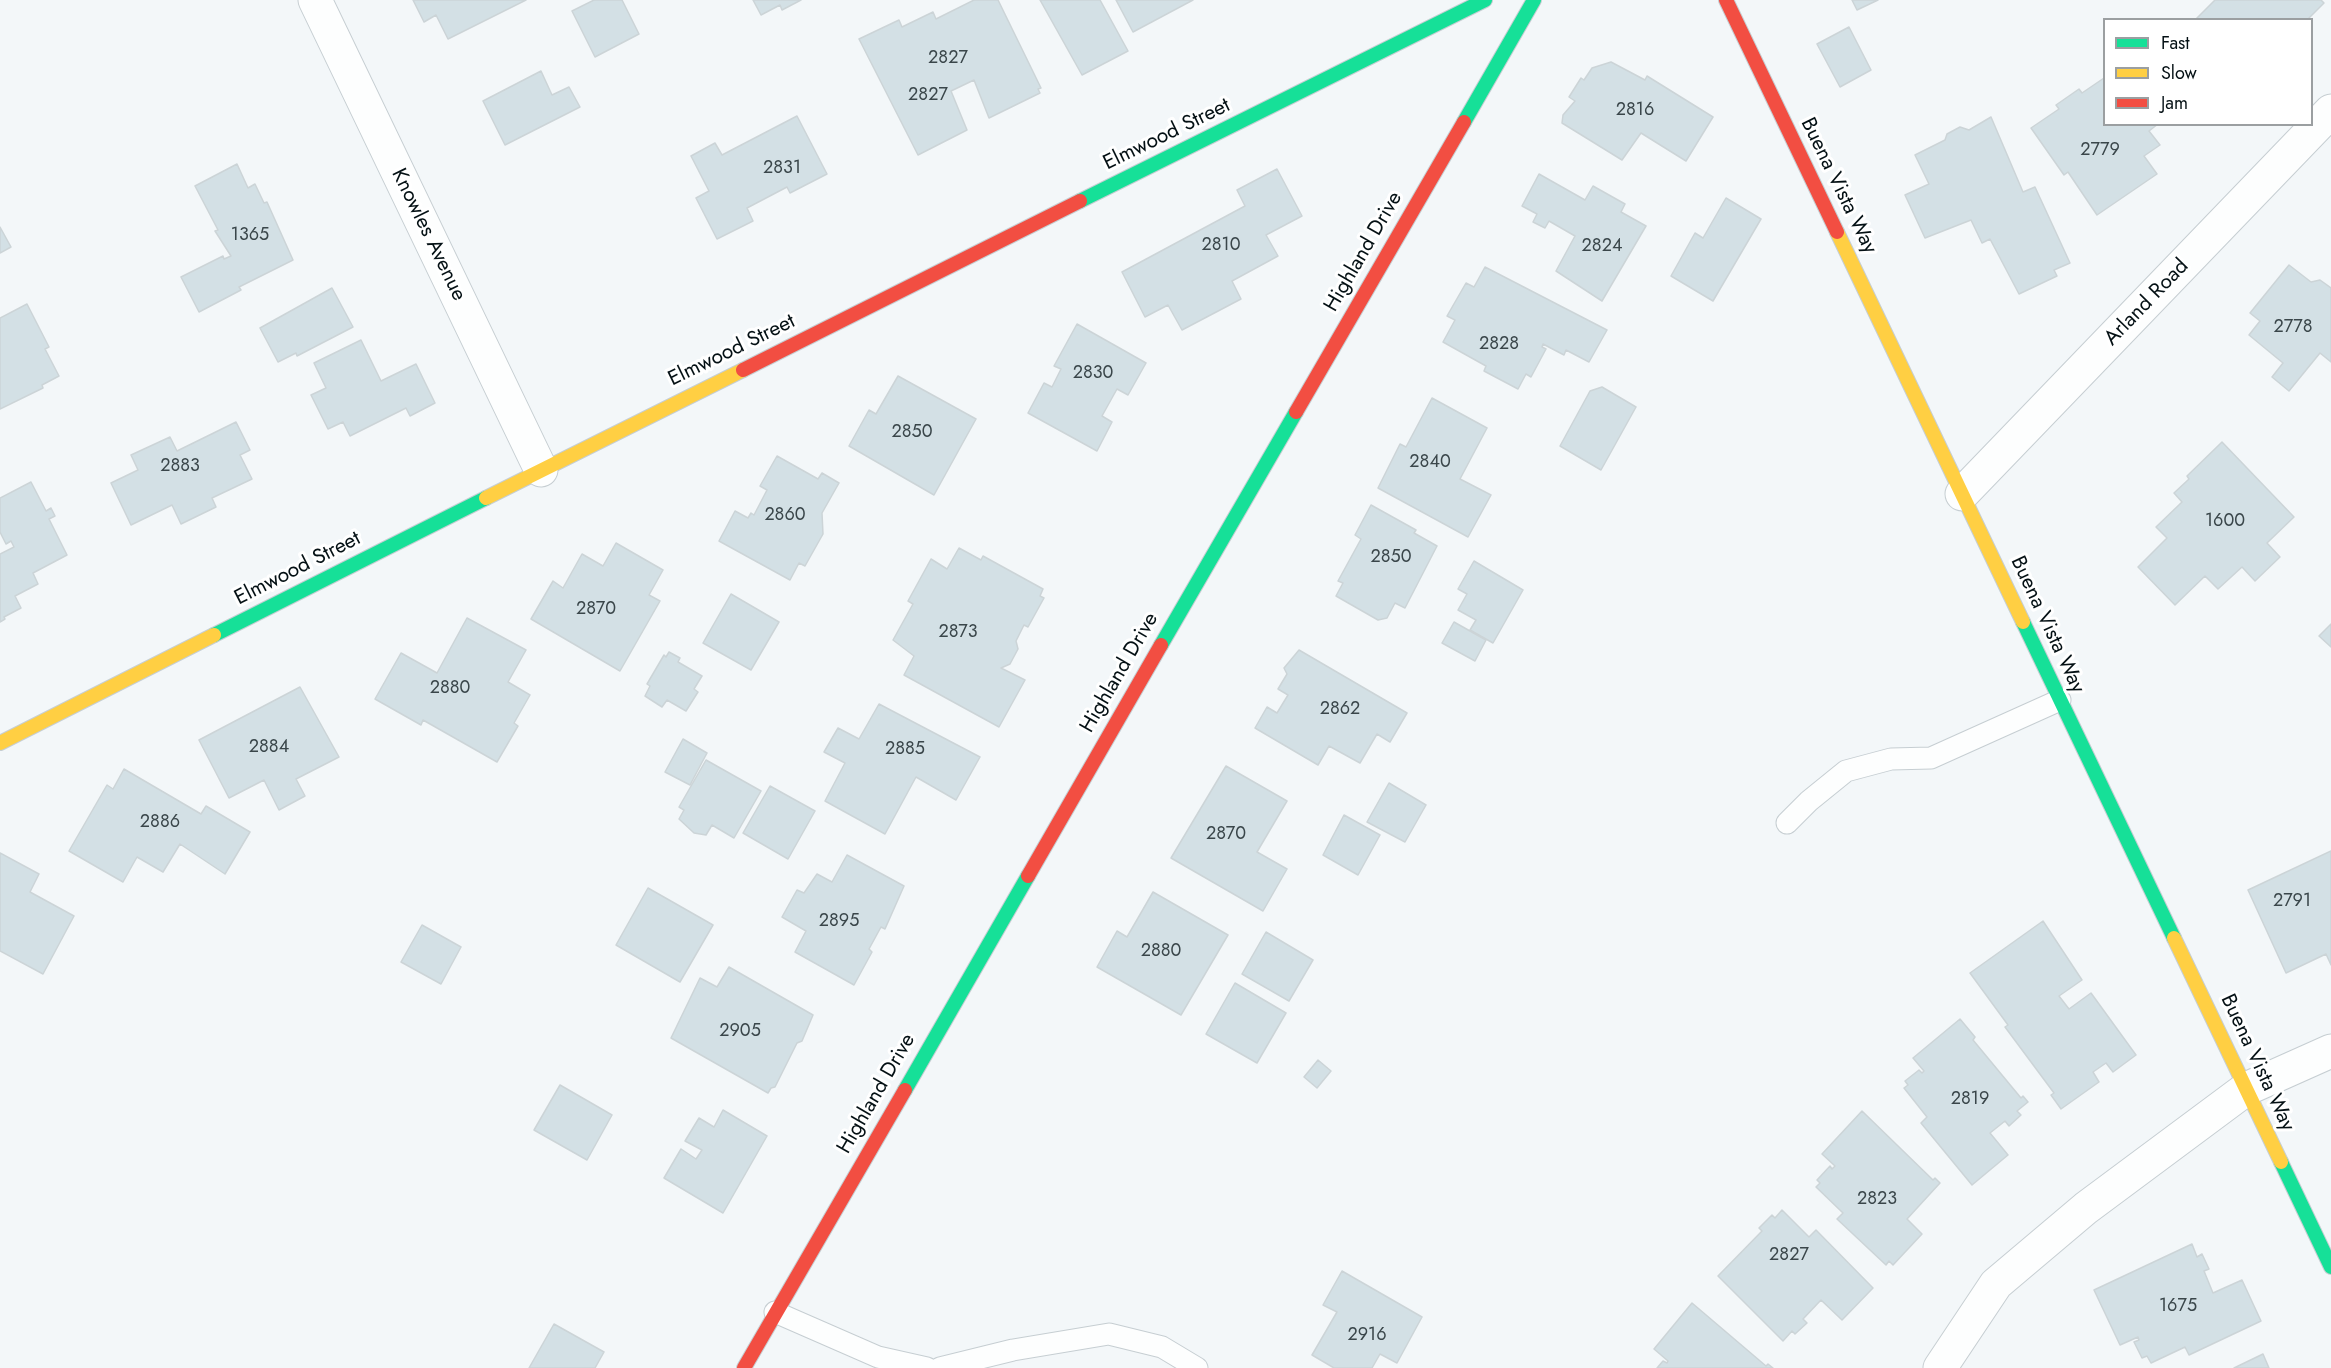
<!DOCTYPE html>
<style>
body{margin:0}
#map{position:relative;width:2331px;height:1368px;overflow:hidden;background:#f3f7f9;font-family:Jost,sans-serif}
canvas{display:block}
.legend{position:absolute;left:2103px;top:18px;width:210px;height:108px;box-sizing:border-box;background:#fff;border:2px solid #9b9fa1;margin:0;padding:8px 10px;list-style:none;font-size:18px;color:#041014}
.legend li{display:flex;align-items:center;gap:12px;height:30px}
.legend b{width:30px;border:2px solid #9b9fa1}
</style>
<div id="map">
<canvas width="2331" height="1368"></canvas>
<ul class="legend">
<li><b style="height:8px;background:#16e098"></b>Fast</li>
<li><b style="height:8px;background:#ffcf43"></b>Slow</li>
<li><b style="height:8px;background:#f24e42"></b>Jam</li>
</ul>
</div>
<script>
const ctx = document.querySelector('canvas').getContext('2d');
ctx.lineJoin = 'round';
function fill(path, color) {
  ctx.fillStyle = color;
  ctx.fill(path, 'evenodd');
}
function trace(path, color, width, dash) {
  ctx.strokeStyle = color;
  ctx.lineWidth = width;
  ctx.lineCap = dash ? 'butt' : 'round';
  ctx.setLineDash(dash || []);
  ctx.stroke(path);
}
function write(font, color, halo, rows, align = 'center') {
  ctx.font = font + ' Jost,sans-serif';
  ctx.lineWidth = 6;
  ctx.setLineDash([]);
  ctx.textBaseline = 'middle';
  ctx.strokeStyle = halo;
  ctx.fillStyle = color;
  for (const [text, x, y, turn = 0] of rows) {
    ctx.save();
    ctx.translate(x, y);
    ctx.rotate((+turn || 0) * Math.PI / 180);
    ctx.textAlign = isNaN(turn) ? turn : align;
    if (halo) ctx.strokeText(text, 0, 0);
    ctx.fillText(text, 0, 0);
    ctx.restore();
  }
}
const building = new Path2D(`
 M413,0H526L448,39L436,15L424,22Z
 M594,0H622L639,34L595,57L572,11Z
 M753,0H801L782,10L780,5L761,15Z
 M974,0H998L1041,88L1038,89L1040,93L989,118L974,80L951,91L967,130L918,155L859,39L899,20L902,27L933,12L936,19Z
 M1040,0H1100L1128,51L1082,75Z
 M1116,0H1193L1133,32Z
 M1852,0H1878L1857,10Z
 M2215,0H2321L2324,3L2307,20L2196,19Z
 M1849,27L1871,70L1840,87L1817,44Z
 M1611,62L1645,80L1647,76L1713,117L1686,161L1641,133L1622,160L1562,123L1563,115L1575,101L1569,97L1581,78L1584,80L1592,68Z
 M541,71L552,95L569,87L580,107L505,145L483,101Z
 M2104,78V124H2158L2149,131L2160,145L2144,156L2157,174L2097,215L2068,172L2064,175L2031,128L2059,109L2056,105L2079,89L2082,93Z
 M797,116L827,174L790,193L787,187L747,208L753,221L717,239L696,198L709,191L691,156L715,143L722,155Z
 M1991,117L2023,192L2035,187L2070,263L2054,270L2057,276L2019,294L1990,239L1982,243L1971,220L1925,238L1905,195L1929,184L1915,155L1945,140L1947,134L1960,127L1969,130Z
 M237,164L248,188L255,184L264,203L267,202L293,260L239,287L241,290L199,312L181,277L223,256L224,259L231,256L215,231L218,230L195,186Z
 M1277,169L1302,216L1266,235L1278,256L1232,281L1241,299L1182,330L1168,305L1145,317L1122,272L1245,206L1237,190Z
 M1539,174L1585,200L1593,186L1625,204L1621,212L1646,226L1602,301L1556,271L1575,236L1549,221L1545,228L1533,222L1537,214L1522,206Z
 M1726,198L1761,219L1713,301L1671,276L1695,233L1703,238Z
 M0,227L11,247L0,253Z
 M2289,265L2311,282L2320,280L2331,288V362L2320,353L2289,391L2272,377L2283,363L2249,335L2260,321L2250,313Z
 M1485,267L1607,330L1589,362L1566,350L1564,355L1543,344L1542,347L1546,349L1531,377L1526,374L1518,389L1484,371L1486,366L1443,342L1455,320L1447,316L1466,283L1474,287Z
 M332,288L353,327L297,356L296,353L278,362L260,328Z
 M27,304L49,347L45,349L59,376L42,385L43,388L0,409V318Z
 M1077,324L1146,363L1128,395L1117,389L1102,416L1112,422L1097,451L1028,413L1044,383L1052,387L1061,369L1054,366Z
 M361,340L381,381L416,364L435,403L410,416L406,408L350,436L343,422L328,429L311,395L326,388L314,363Z
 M898,376L976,419L934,495L849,446L869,410L876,414Z
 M1602,387L1636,407L1601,470L1560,446L1590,391Z
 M1432,398L1487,428L1460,479L1491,495L1468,537L1378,488L1400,444L1406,447Z
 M236,422L250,450L240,455L252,479L212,498L216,507L181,524L172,505L131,525L111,483L138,470L131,455L170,437L177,451Z
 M2222,442L2294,517L2267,543L2280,557L2255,581L2242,567L2218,589L2205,576L2175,605L2138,567L2167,538L2156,527L2182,502L2174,493L2189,479L2187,476Z
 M777,456L818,479L822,473L839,483L822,513L823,534L805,566L799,563L790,580L719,541L735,511L748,518L751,513L754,515L767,490L760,486Z
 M31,482L46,511L51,508L55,516L49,519L67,555L33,573L38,584L15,596L21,608L4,617L5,619L0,622V554L14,547L11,541L6,544L0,532V498Z
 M1371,505L1416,530L1414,533L1437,546L1405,608L1395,603L1387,618L1378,620L1336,596L1343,583L1338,581L1361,539L1355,535Z
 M616,543L663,570L649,595L660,601L620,671L531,619L553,581L563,588L582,554L603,566Z
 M959,548L981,560L983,556L1043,589L1040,596L1044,598L1028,627L1024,625L1016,641L1018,649L1010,664L1001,668L1025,680L999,727L904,675L914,656L893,640L913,604L908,601L931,559L947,569Z
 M1474,561L1523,590L1493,643L1470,630L1476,620L1458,610L1467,594L1458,589Z
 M731,594L779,622L751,670L703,643Z
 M467,618L526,650L508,682L530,695L514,723L518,726L497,762L423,720L421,725L375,699L401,653L437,673Z
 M1454,622L1486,640L1475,661L1442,643Z
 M2331,624V647L2319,636Z
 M1299,650L1407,713L1390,742L1377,734L1360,763L1329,746L1318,765L1255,728L1267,707L1277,713L1288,695L1278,689L1287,674L1284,668Z
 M669,652L680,658L678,662L702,676L694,689L698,692L686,711L667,700L662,707L645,696L650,686L647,684L664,655L666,657Z
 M300,687L339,757L296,779L305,796L279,810L264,780L229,798L199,740Z
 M879,704L980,757L956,800L916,777L885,834L825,801L845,763L824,752L838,728L859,739Z
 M683,739L707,753L690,785L665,772Z
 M706,760L761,791L734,838L712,825L706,835L694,833L679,819L684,810L679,807Z
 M1226,766L1287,801L1257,852L1287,869L1263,911L1171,858Z
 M124,769L201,814L206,806L250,832L225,874L180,844L163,872L137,857L123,882L69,851L107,785L113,789Z
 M1389,783L1426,805L1405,842L1367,822Z
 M770,786L815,811L788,859L743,833Z
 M1344,815L1380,835L1358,875L1323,855Z
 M2331,851V965L2326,954L2286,973L2248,890Z
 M0,853L39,874L30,892L74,916L43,974L0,951Z
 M847,855L904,886L885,929L881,927L869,949L872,952L854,985L795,952L806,931L782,917L797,890L804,893L817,874L832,882Z
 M648,888L713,925L680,982L616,945Z
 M1153,892L1228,935L1181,1015L1097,967L1117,931L1127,937Z
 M2043,921L2082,980L2059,996L2069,1009L2091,993L2136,1055L2113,1072L2106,1063L2093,1072L2099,1082L2061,1109L2051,1095L2054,1093L2005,1027L2008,1025L1970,973Z
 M422,925L461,947L441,984L401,962Z
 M1266,932L1313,960L1289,1001L1242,974Z
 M729,967L813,1015L802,1041L797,1043L775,1087L771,1088L768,1093L671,1038L700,978L717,987Z
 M1235,983L1286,1013L1257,1063L1206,1034Z
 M1960,1019L1975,1037L1973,1040L2021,1098L2023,1096L2028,1102L2017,1111L2021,1115L2009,1126L2005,1121L1990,1133L2008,1155L1972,1185L1921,1123L1927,1117L1904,1088L1908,1085L1905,1081L1919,1070L1922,1073L1924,1071L1913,1058Z
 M1318,1060L1331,1071L1317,1088L1304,1077Z
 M560,1085L612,1115L587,1160L534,1130Z
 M723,1110L767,1136L723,1213L664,1178L681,1149L696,1159L702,1150L685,1141L699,1118L714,1127Z
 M1862,1111L1933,1180L1935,1178L1940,1183L1907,1219L1922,1234L1893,1265L1889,1261L1886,1265L1837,1219L1843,1213L1816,1187L1820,1183L1817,1180L1830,1166L1832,1169L1835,1166L1822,1154Z
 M1782,1210L1809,1237L1816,1230L1873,1288L1842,1320L1821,1300L1803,1319L1807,1323L1795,1334L1792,1331L1783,1341L1718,1276L1762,1231L1759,1228L1772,1215L1775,1218Z
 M2192,1244L2197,1257L2202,1254L2209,1269L2204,1271L2213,1293L2242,1280L2261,1321L2189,1355L2185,1347L2151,1363L2147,1356L2142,1358L2134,1342L2139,1340L2138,1337L2120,1345L2094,1290Z
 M1342,1271L1422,1317L1397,1363L1380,1354L1372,1368H1334L1312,1355L1337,1312L1323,1305Z
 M1692,1303L1766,1366L1768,1364L1773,1368H1657L1663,1361L1667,1363L1668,1361L1654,1349Z
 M554,1324L604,1352L595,1368H529Z
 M2263,1354L2269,1368H2234Z`);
const lane = new Path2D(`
 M1787,823L1809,801L1846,771L1891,759L1931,758L2060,700
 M775,1312L878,1357L927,1368
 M940,1368L1013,1350L1109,1334L1162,1347L1197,1368`);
const street = new Path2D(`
 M315,0L541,470
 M1962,494L2331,111
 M1940,1368L1996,1284L2086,1208L2246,1089L2331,1051`);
const fast = new Path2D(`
 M1464,122L1534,0
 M1080,201L1485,0
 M2023,622L2174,938
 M214,635L486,498
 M1161,645L1296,412
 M905,1090L1028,876
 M2281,1162L2331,1267`);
const slow = new Path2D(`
 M1837,232L2023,622
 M486,498L743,370
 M0,743L214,635
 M2174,938L2281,1162`);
const jam = new Path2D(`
 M1726,0L1837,232
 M743,370L1080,201
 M1296,412L1464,122
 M1028,876L1161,645
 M744,1368L905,1090`);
const numberNames = [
 ["2827",948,59],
 ["2827",928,96],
 ["2816",1635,111],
 ["2779",2100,151],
 ["2831",782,169],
 ["1365",250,236],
 ["2810",1221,246],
 ["2824",1602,247],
 ["2778",2293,328],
 ["2828",1499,345],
 ["2830",1093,374],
 ["2850",912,433],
 ["2840",1430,463],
 ["2883",180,467],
 ["2860",785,516],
 ["1600",2225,522],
 ["2850",1391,558],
 ["2870",596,610],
 ["2873",958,633],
 ["2880",450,689],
 ["2862",1340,710],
 ["2884",269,748],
 ["2885",905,750],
 ["2886",160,823],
 ["2870",1226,835],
 ["2791",2292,902],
 ["2895",839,922],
 ["2880",1161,952],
 ["2905",740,1032],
 ["2819",1970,1100],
 ["2823",1877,1200],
 ["2827",1789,1256],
 ["1675",2178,1307],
 ["2916",1367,1336]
];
const streetNames = [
 ["Elmwood Street",1167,135,-26],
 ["Buena Vista Way",1838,186,64],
 ["Knowles Avenue",428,235,64],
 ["Highland Drive",1364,252,-60],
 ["Arland Road",2147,303,-46],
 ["Elmwood Street",732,351,-26],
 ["Elmwood Street",298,569,-27],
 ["Buena Vista Way",2047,625,65],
 ["Highland Drive",1120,673,-60],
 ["Buena Vista Way",2257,1063,65],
 ["Highland Drive",877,1094,-60]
];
fill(building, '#d3e0e5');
trace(building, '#ccd4d7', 1.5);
trace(lane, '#c6ced2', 23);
trace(street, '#c6ced2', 35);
trace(fast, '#c6ced2', 16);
trace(slow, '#c6ced2', 16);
trace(jam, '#c6ced2', 16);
trace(lane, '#fdfefe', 21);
trace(street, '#fdfefe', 33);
trace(fast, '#16e098', 14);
trace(slow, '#ffcf43', 14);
trace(jam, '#f24e42', 14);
write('18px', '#3a464a', null, numberNames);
write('21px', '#041014', '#fff', streetNames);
</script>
